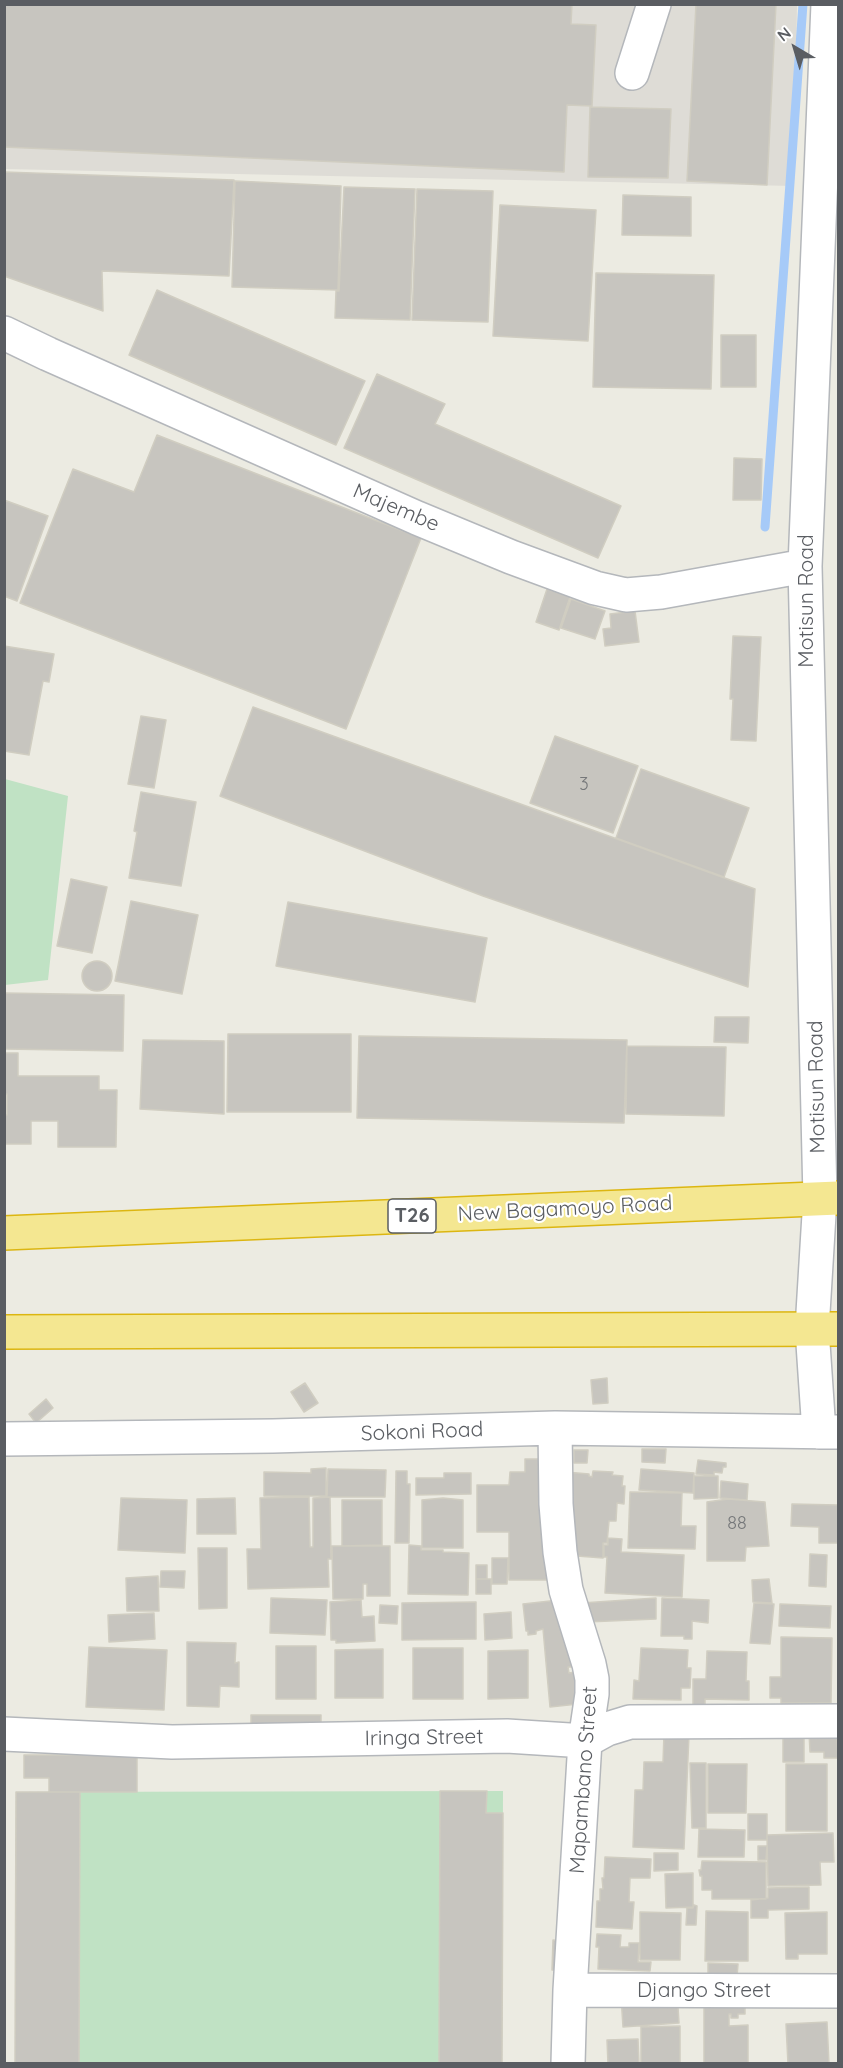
<!DOCTYPE html>
<style>
body{margin:0}
#map{position:relative;width:843px;height:2068px;overflow:hidden;background:#ecebe2;font-family:Quicksand,sans-serif}
canvas{display:block}
.frame{position:absolute;inset:0;border:6px solid #5a5d62;pointer-events:none}
.north{position:absolute;left:765px;top:18px;width:60px;height:60px;-webkit-text-stroke:4px #fff;paint-order:stroke;rotate:322deg;font-size:16px;font-weight:700;line-height:24px;text-align:center;color:#5a5d62}
.north::after{content:'';display:block;margin:auto;width:21px;height:27px;background:#5a5d62;clip-path:polygon(50% 0,100% 100%,50% 72%,0 100%)}
</style>
<div id="map">
<canvas width="843" height="2068"></canvas>
<div class="frame"></div>
<div class="north">N</div>
</div>
<script>
const ctx = document.querySelector('canvas').getContext('2d');
ctx.lineJoin = 'round';
function fill(path, color) {
  ctx.fillStyle = color;
  ctx.fill(path, 'evenodd');
}
function trace(path, color, width, dash) {
  ctx.strokeStyle = color;
  ctx.lineWidth = width;
  ctx.lineCap = dash ? 'butt' : 'round';
  ctx.setLineDash(dash || []);
  ctx.stroke(path);
}
function write(font, color, halo, rows, align = 'center') {
  ctx.font = font + ' Quicksand,sans-serif';
  ctx.lineWidth = 4.5;
  ctx.setLineDash([]);
  ctx.textBaseline = 'middle';
  ctx.strokeStyle = halo;
  ctx.fillStyle = color;
  for (const [text, x, y, turn = 0] of rows) {
    ctx.save();
    ctx.translate(x, y);
    ctx.rotate((+turn || 0) * Math.PI / 180);
    ctx.textAlign = isNaN(turn) ? turn : align;
    if (halo) ctx.strokeText(text, 0, 0);
    ctx.fillText(text, 0, 0);
    ctx.restore();
  }
}
const industrial = new Path2D(`
 M5,5H797L794,186L5,169Z`);
const green = new Path2D(`
 M5,779L68,796L48,980L5,985Z
 M503,1791L502,2063L15,2064L16,1792Z`);
const stream = new Path2D(`
 M765,527L803,4`);
const building = new Path2D(`
 M4,4H572L571,24L596,25L592,106L567,105L564,172L4,147Z
 M696,4H776L767,185L687,181Z
 M590,107L671,109L668,178L588,177Z
 M4,172L234,180L229,276L102,271L103,311L4,276Z
 M235,181L341,186L338,290L232,287Z
 M344,187L415,189L410,320L335,318L336,291H339Z
 M417,189L493,191L488,322L412,320Z
 M623,195L691,197V236L622,235Z
 M500,205L596,210L588,341L493,336Z
 M596,273L714,275L711,389L593,387Z
 M157,290L365,381L336,445L129,355Z
 M721,335H756V387H721Z
 M377,374L445,404L435,424L621,506L598,558L344,448Z
 M157,435L421,538L346,729L20,603L73,469L134,492Z
 M734,458L762,459L761,500H733Z
 M4,500L48,516L17,601L4,596Z
 M547,589L570,597L559,630L536,622Z
 M571,599L605,611L595,639L561,628Z
 M635,611L639,642L605,646L603,629L611,628L610,614Z
 M733,636L761,637L756,741L731,740L733,699H730Z
 M4,646L54,654L49,682L43,681L29,755L4,751Z
 M253,707L755,889L748,987L483,896L220,796Z
 M141,716L166,720L154,788L128,784Z
 M555,736L638,766L613,833L530,803Z
 M641,769L749,808L724,877L616,838Z
 M141,792L196,802L181,886L129,878L137,832L134,831Z
 M71,879L107,887L92,953L57,946Z
 M131,901L198,915L182,994L115,981Z
 M288,902L487,938L475,1002L276,966Z
 M82 976a15 15 0 1 1 30 0a15 15 0 1 1-30 0Z
 M4,993L124,995L123,1051L4,1049Z
 M715,1017H749L748,1043L714,1042Z
 M228,1034H351V1112H227Z
 M359,1036L627,1040L624,1123L357,1118Z
 M143,1040L224,1041V1114L140,1109Z
 M627,1046L726,1047L724,1116L626,1114Z
 M4,1053H18V1076H99V1090H117L116,1147H58V1121H31V1144H4V1115H7V1094H4Z
 M607,1378L608,1403L593,1404L591,1380Z
 M305,1383L318,1403L304,1412L291,1392Z
 M46,1399L53,1408L36,1423L29,1414Z
 M642,1449H666L665,1463L642,1462Z
 M574,1450H588L587,1463H574Z
 M525,1459H553L551,1580H509V1532H477V1485H509L510,1472H525Z
 M698,1460L726,1463V1467H723L722,1473L714,1472V1475L696,1474Z
 M326,1468V1496H264V1472L311,1473V1469Z
 M328,1469L386,1470L385,1497H327Z
 M641,1469L694,1473L693,1493L639,1490Z
 M396,1471H407V1484H410L409,1543H395Z
 M593,1471L613,1472L612,1475L623,1476L622,1486H625L624,1504L617,1503L616,1521H609L607,1543H603V1558L564,1555L566,1472L589,1474V1476L592,1477Z
 M444,1473H471V1494L416,1495V1478H444Z
 M694,1476H718V1498L694,1499Z
 M721,1481L748,1484L747,1500L720,1498Z
 M630,1492L682,1493L681,1526H696L695,1549L628,1548Z
 M309,1497L310,1547H313V1498L330,1497L331,1559H328L329,1587L248,1589L247,1549H261L260,1498Z
 M121,1498L187,1500L185,1553L118,1550Z
 M235,1498L236,1534H197V1499Z
 M443,1498L463,1500V1548H422V1500Z
 M728,1499L765,1502L769,1546L746,1547L745,1561H707V1502Z
 M342,1500H382V1545L342,1546Z
 M792,1504L838,1505V1543H819V1527L791,1526Z
 M608,1538L622,1539L621,1552L684,1555L682,1597L605,1593L607,1557H604V1545H608Z
 M409,1545L421,1546V1550H443V1552L469,1553L468,1595L408,1594Z
 M332,1546H390V1596H367V1584H363V1599H333Z
 M198,1548H227V1608L199,1609Z
 M810,1554L827,1555L826,1587L809,1586Z
 M492,1558H508L507,1584H492Z
 M476,1565H487V1579H476Z
 M161,1571H185L184,1588L160,1587Z
 M158,1576L159,1611H127L126,1578Z
 M476,1579H491V1594H476Z
 M769,1579L772,1603L753,1602L752,1580Z
 M271,1598L327,1600L325,1635L270,1633Z
 M656,1598V1619L587,1622L582,1603Z
 M662,1598L709,1600L708,1623L692,1621V1639H684V1636H661Z
 M361,1600L362,1617L374,1616L375,1641L336,1643V1640H331L330,1602Z
 M559,1600L572,1661V1667H568L569,1673L575,1672L578,1704L550,1707L543,1629L536,1631V1634L528,1635V1631H526L523,1604Z
 M476,1602V1639L402,1640V1603Z
 M754,1603L774,1604L770,1644L750,1643Z
 M780,1604L831,1606L830,1628L779,1626Z
 M380,1605L398,1606L397,1624L379,1623Z
 M511,1612L512,1638L485,1640L484,1614Z
 M154,1613L155,1639L109,1642L108,1615Z
 M781,1637L832,1638L831,1703H781V1698H770V1677H781Z
 M187,1642L236,1643L235,1663L239,1662V1687L220,1686L219,1707L187,1706Z
 M276,1646H316V1699H276Z
 M89,1647L167,1650L164,1710L86,1707Z
 M413,1648H463V1699H413Z
 M641,1648L688,1650L687,1668H691L690,1688H681V1700L633,1699L634,1680L639,1681Z
 M383,1649V1698H335V1650Z
 M528,1650V1698L488,1699V1651Z
 M707,1651L747,1652L746,1681H749V1700L705,1699V1705H693V1679H706Z
 M251,1715H321V1733H251Z
 M809,1732H837L838,1758H824V1752H810Z
 M664,1734L689,1735L684,1849L633,1847L635,1790H643L644,1762H663Z
 M783,1738H804V1762H783Z
 M24,1755H137V1792H49V1778H24Z
 M690,1763H706V1828H692Z
 M708,1764H747L746,1813H708Z
 M786,1764H827V1831H786Z
 M440,1791H487L486,1813H503L502,2064H439Z
 M16,1792H80L79,2064H15Z
 M748,1814H767V1840H748Z
 M699,1829L745,1830L744,1857H698Z
 M833,1833L834,1862H820L821,1885L768,1886L767,1835Z
 M758,1846H767L766,1860H758Z
 M654,1853H678V1870L654,1871Z
 M605,1857L651,1859L650,1878H630L629,1902H634L632,1929L596,1927L597,1901H600V1889H603L602,1878H604Z
 M702,1861L766,1862V1899H712V1890H702V1876H700L699,1870H701Z
 M693,1873V1907L666,1908L665,1874Z
 M809,1887V1909L768,1910V1918H751V1900L768,1898V1888Z
 M694,1905L697,1906L696,1925H686L687,1908H693Z
 M706,1911L748,1912V1961H705Z
 M640,1912L681,1913L680,1960H640Z
 M827,1912V1954H798V1959H786L785,1913Z
 M597,1934L621,1935L620,1947H629V1943H639L638,1962H651L650,1971L598,1969L599,1947H596Z
 M553,1940L565,1941L564,1970H552Z
 M708,1963L738,1964L737,1977L708,1976Z
 M677,1992L679,2023L623,2027L621,1996Z
 M745,1996V2014H738V2018H731V2014H729V2026L748,2025V2064H704V1997Z
 M827,2022L829,2064H788L786,2024Z
 M680,2026V2064H641V2027Z
 M638,2039L639,2064H608L607,2040Z`);
const minor = new Path2D(`
 M632,73L654,4
 M4,333L48,354L417,518L511,557L595,588L626,595L661,592L805,566
 M555,1428L556,1504L560,1552L566,1590L589,1664L592,1679V1694L585,1741L570,1990L568,2064
 M819,1432L812,1329L820,1198L805,566L828,4
 M4,1439L273,1436L555,1428L838,1432
 M4,1734L172,1742L507,1736L585,1741L607,1729L630,1722L838,1721
 M570,1990L838,1991`);
const highway = new Path2D(`
 M4,1233L838,1198
 M4,1332L838,1329`);
const numberNames = [
 ["3",584,785],
 ["88",737,1524]
];
const shields = [
 [412,1216,48]
];
const shieldNames = [
 ["T26",412,1216]
];
const streetNames = [
 ["Majembe",396,508,23],
 ["Motisun Road",807,601,-90],
 ["Motisun Road",817,1087,-91],
 ["New Bagamoyo Road",565,1209,-3],
 ["Sokoni Road",422,1432,-2],
 ["Iringa Street",424,1738,-1],
 ["Mapambano Street",584,1780,-86],
 ["Django Street",704,1991]
];
fill(industrial, '#dedcd6');
fill(green, '#c0e2c4');
trace(stream, '#a6caf8', 9);
fill(building, '#c7c5bf');
trace(building, '#d0cdc1', 1.5);
trace(minor, '#b4b7bb', 36);
trace(highway, '#dcb611', 36);
trace(minor, '#fff', 33);
trace(highway, '#f4e791', 33);
write('18px', '#757779', null, numberNames);
for (const [x, y, w] of shields) {
  const box = new Path2D();
  box.roundRect(x - w / 2, y - 17, w, 34, 4.5);
  ctx.fillStyle = '#fff';
  ctx.fill(box);
  trace(box, '#5a5d62', 1.5);
}
write('bold 20px', '#5a5d62', null, shieldNames);
write('21px', '#5a5d62', '#fff', streetNames);
</script>
